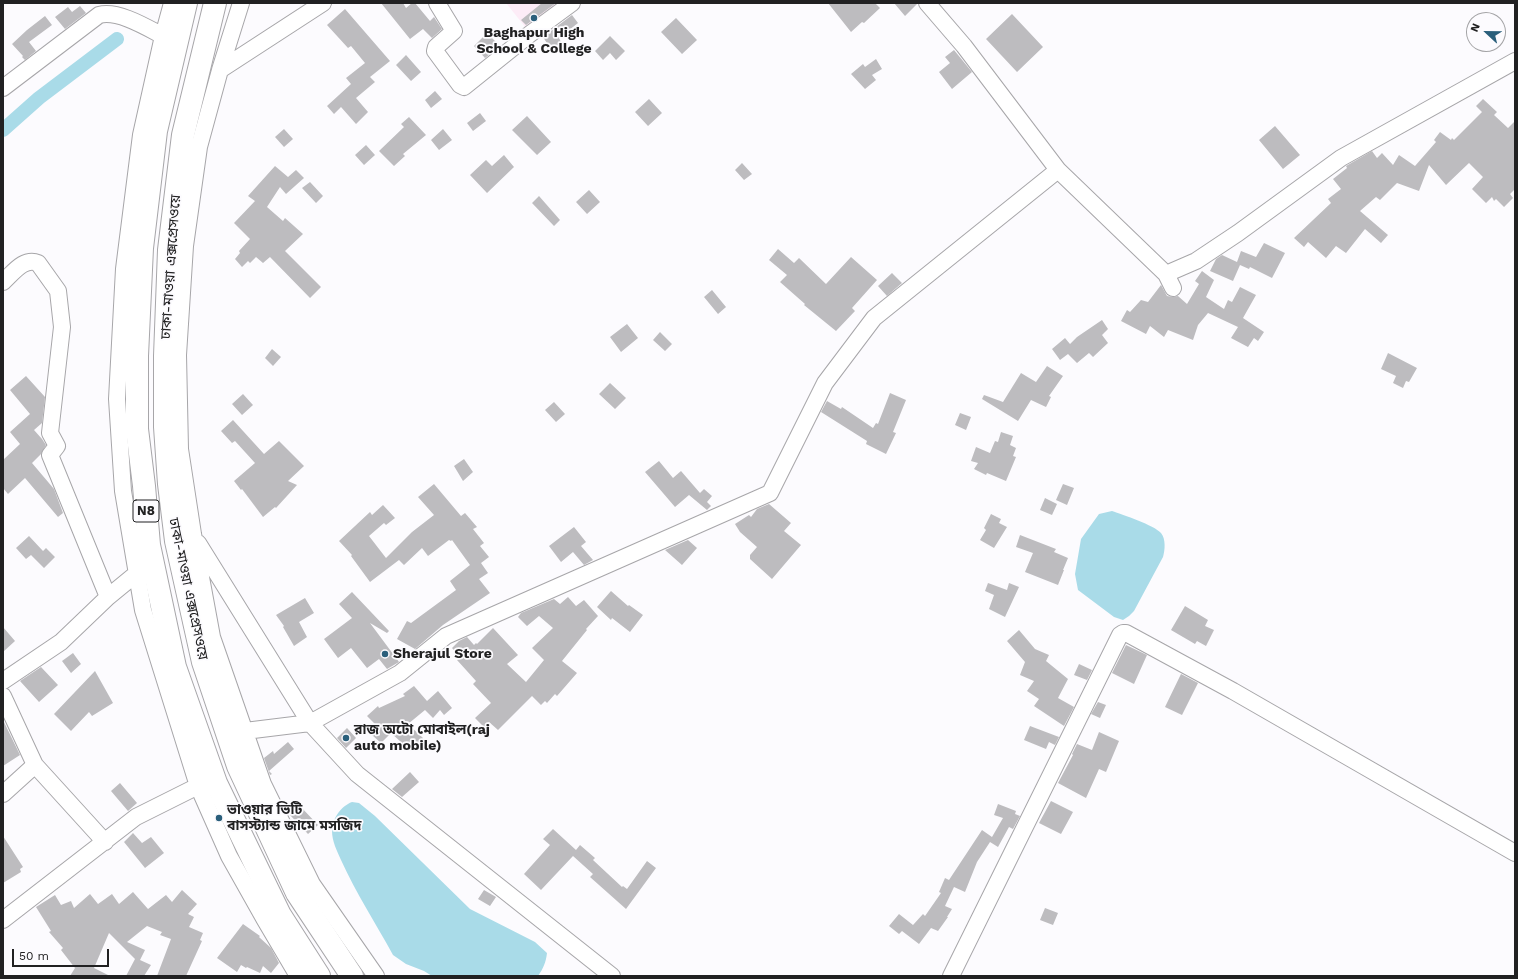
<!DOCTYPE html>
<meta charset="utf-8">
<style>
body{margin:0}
#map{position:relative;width:1518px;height:979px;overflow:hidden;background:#fcfbfe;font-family:"Work Sans",sans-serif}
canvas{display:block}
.frame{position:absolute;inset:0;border:4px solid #212122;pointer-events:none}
.north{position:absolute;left:1466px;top:12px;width:40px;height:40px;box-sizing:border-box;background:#fcfbfe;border:1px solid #a4a4a6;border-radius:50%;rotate:292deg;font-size:11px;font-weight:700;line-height:16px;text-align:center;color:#212122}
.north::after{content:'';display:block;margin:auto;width:14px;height:18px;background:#2a5f7b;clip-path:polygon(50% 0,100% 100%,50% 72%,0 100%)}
.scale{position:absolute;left:12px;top:949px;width:97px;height:18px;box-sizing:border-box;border:2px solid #212122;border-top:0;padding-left:5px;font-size:12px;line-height:14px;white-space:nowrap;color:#212122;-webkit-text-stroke:3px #fcfbfe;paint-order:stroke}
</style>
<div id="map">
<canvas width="1518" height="979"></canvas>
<div class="frame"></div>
<div class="north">N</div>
<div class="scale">50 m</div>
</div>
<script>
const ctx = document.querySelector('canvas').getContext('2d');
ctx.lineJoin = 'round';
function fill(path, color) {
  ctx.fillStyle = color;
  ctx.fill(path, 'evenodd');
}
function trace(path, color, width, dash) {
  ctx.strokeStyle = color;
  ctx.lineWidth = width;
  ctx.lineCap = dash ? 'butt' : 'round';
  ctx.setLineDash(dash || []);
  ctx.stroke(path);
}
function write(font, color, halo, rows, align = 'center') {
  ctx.font = font + ' "Work Sans","Noto Sans Bengali",sans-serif';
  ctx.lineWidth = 3.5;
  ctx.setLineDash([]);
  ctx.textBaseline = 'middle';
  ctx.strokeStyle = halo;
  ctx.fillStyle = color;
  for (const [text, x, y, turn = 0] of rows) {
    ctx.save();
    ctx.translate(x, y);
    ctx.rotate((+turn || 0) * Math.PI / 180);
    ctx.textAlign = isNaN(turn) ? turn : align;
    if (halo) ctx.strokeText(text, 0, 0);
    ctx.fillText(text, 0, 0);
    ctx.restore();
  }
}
const education = new Path2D(`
 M506,3H570L530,33Z`);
const water = new Path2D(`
 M1112,511C1123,515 1154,525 1161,533C1166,539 1165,550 1163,557L1134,611L1129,616L1123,620L1114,617L1078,590L1075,574L1081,539L1099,514Z
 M352,802L359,803L375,816L470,909L535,942L547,953C546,962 543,969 538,976H432L424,971L406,964L393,955C376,924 356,893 341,860C337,851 332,841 332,831C332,819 341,806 352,802Z`);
const canal = new Path2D(`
 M3,130L39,98L117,39`);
const building = new Path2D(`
 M381,3H403L406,8L412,3H415L430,21L434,17L442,29L432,38L423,29L410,39Z
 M542,3H556L526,25L521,20Z
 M828,3H875L880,8L864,23L862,22L851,32Z
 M894,3H918L905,16Z
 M80,6L86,13L65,29L55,17L68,7L72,12Z
 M345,9L390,61L370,77L375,82L356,98L368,112L356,124L341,107L334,114L327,106L351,84L346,78L365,63L351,46L348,48L327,25Z
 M1012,14L1043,47L1017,72L986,39Z
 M572,15L578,23L559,38L562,44L552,51L543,37Z
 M45,16L52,25L29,42L36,51L25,60L22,57L23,56L12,44L27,30Z
 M676,18L697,40L682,54L661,32Z
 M487,33L500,46L485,58L474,46Z
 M610,36L625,51L616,60L610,53L603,60L595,51Z
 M954,50L972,72L952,89L939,72L950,63L945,57Z
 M406,55L421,72L411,81L396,65Z
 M876,59L882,69L872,75L876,80L865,89L851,74L863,64L865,67Z
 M435,91L442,99L431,108L425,100Z
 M649,99L662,113L648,126L635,112Z
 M1483,99L1497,112L1494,115L1508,128L1515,121V189L1510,194L1513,198L1504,207L1496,199L1494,201L1492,197L1486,203L1472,189L1483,177L1469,163L1446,185L1429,165L1419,191L1397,183L1380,200L1376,197L1360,211L1388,235L1381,243L1365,229L1346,253L1336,246L1326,258L1308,242L1304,247L1294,238L1331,203L1328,199L1341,189L1333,179L1347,168L1346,166L1372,151L1377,158L1382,153L1393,165L1399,155L1415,166L1436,142L1434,140L1440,132L1451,140L1452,138L1454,140L1482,112L1476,106Z
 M480,113L486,121L473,131L467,123Z
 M527,116L551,142L537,155L512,130Z
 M409,117L426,135L403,154L405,156L394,166L379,151L404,127L401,124Z
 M1275,126L1300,155L1283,169L1259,140Z
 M284,129L293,139L284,147L275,137Z
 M443,129L452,140L439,150L431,140Z
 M366,145L375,155L364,165L355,155Z
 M504,155L514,167L487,193L470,175L486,160L492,166Z
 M742,163L752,174L744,180L735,170Z
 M275,166L288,177L296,170L304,178L286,194L280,187L267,207L283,221L285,218L303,234L285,251L321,287L310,298L270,257L263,263L256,257L250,263L248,261L242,267L235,259L240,253L239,251L250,239L234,223L255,201L248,196Z
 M310,182L323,196L316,203L302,188Z
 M589,190L600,202L587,214L576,202Z
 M539,196L560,220L554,226L532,203Z
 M1264,243L1285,253L1272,278L1250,267L1249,269L1240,265L1233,281L1210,271L1216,259L1222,255L1237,262L1241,251L1256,257Z
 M778,249L794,263L799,258L826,284L851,257L877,280L852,308L855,311L836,331L804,305L805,304L780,282L787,275L769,260Z
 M1202,271L1214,280L1206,297L1224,309L1228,300L1232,302L1240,287L1256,295L1243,318L1264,332L1258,341L1254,338L1248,347L1231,338L1238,327L1208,313L1198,325L1193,340L1168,330L1164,337L1150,326L1146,334L1121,321L1127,310L1130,312L1141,300L1148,302L1161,285L1167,296L1173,297L1178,296L1187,304L1199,284L1195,281Z
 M892,273L902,283L887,296L878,286Z
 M712,290L726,307L718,314L704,297Z
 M1102,320L1108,329L1102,335L1108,343L1093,357L1089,353L1077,363L1068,354L1060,360L1052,349L1065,338L1070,344L1077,337Z
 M627,324L638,338L621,352L610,337Z
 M660,332L672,344L665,351L653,340Z
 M272,349L281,357L273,366L265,358Z
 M1388,353L1417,368L1409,382L1406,381L1403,388L1393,383L1396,376L1381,369Z
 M1047,366L1063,376L1049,396L1051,397L1046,407L1031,400L1018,421L982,399L984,395L1003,402L1021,373L1036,382Z
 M26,376L45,397L42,423L34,430L42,439L46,445L41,454L32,463L54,489L63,513L58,517L25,478L8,494L3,488V460L20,444L10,432L30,414L10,390Z
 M610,383L626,398L615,409L599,394Z
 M890,393L906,400L893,432L896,433L886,454L866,444L867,441L821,412L827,401L841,409L842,407L873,428L876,423L878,424Z
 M243,394L253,405L242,415L232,404Z
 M554,402L565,414L556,422L545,410Z
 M960,413L971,417L966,430L955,425Z
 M233,420L264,454L279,441L304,466L288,481L297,485L276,508L275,507L263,517L242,489L241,490L234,481L255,463L235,441L232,443L221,431Z
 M1001,432L1013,436L1010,445L1016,448L1013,456L1016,457L1006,481L987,473L986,475L974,469L978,463L971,461L976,447L990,453L995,441L998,442Z
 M464,459L473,472L463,481L454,466Z
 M659,461L673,478L681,471L700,493L704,489L712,496L707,502L711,506L707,510L689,495L675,507L645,472Z
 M434,484L461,516L465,513L477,527L473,529L484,543L480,546L489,557L481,563L488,573L479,579L490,593L443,625L415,649L397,639L407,621L411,623L456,590L450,581L470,565L452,540L451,541L449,540L428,556L422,548L404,565L399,560L370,582L351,556L352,555L339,541L370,512L372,515L383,505L395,518L386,525L384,523L369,536L386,558L412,532L434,515L418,497Z
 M1063,484L1074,488L1067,505L1056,500Z
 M1045,498L1057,504L1052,515L1040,510Z
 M769,504L791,523L784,531L801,545L772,579L750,559V555L757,547L740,532L735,524L749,515L751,517L757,509Z
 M991,514L1001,519L999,523L1007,527L994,548L980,540L986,530L984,528Z
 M574,527L586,542L581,546L593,560L584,565L573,552L561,562L549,546Z
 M1020,535L1056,549L1054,552L1068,558L1063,570H1064L1058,585L1025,572L1033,553L1016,547Z
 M29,536L43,551L46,548L55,557L44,568L31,555L26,559L16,548Z
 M688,540L697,548L682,565L665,550Z
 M988,583L1007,590L1009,583L1019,587L1005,617L989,609L994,595L985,591Z
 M611,591L628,606L629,605L643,615L630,632L612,618L611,620L597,607Z
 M352,592L389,631L387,633L370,623L399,662L387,669L379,659L367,668L351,648L338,658L324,639L352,618L339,604Z
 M568,597L576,606L584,600L598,616L586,629L587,630L562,661L577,673L557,696L555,694L547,703L545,701L541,705L532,696L498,730L489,722L484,727L475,718L491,703L473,684L476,681L457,660L460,657L452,648L459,641L467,637L474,645L476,643L477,644L493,628L518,655L507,664L526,682L544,660L532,648L553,628L539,616L527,626L518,617L521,613L554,599L560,604Z
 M305,598L314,613L299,622L307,637L294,646L283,627L284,626L276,615Z
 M1185,606L1208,620L1205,626L1214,630L1206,646L1197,641L1195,644L1171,630Z
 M3,627L15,641L3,652Z
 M1019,630L1035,649L1049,655L1046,661L1068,679L1058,698L1074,707L1064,726L1034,706L1039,699L1027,691L1034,681L1020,675L1025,662L1007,641Z
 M1126,645L1147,655L1134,684L1112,673Z
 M73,653L81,664L71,673L62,661Z
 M1079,664L1092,670L1087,680L1074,675Z
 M41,667L58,685L39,702L20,681Z
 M95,671L113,703L92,716L89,712L71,731L54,714Z
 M1181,674L1198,683L1182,715L1165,707Z
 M414,686L427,701L438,691L452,708L444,715L440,710L433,718L425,710L408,724L423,738L411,751L391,733L381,743L372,735L379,728L367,716L378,706L379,708L405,696L403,694Z
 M1098,702L1106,705L1100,718L1091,714Z
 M3,720L20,755L3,766Z
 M1030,726L1059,737L1055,745L1049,742L1046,749L1024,740Z
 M347,728L356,738L346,748L337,738Z
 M1099,732L1119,741L1106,772L1099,769L1086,798L1058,783L1073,755L1072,754L1077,744L1092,750Z
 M288,742L294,749L269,771L272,774L270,775L264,758L273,751L274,754Z
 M410,772L419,782L402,797L392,789Z
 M120,783L137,803L128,811L111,791Z
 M1051,801L1073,812L1061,834L1039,823Z
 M998,804L1016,811L1015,814L1020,816L1013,829L1009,827L998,847L990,842L977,862L965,892L954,887L945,906L952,909L947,917H948L938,931L931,928L919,944L902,931L899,934L889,926L899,914L913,925L923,914L925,916L941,893L939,892L945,878L949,880L982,830L992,837L1003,818L994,815Z
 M300,806L318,825L308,834L290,815Z
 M553,829L576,850L580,845L595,858L593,860L622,887L623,886L627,889L647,861L656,868L626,909L590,877L593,874L573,856L541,890L524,874L550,845L543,839Z
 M133,833L142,843L151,837L164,853L145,868L124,842Z
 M3,836L23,867L20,869L21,872L3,883Z
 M182,890L197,904L188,914L194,917L189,927L203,933L200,940L202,941L186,976H157L171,939L160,935L162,932L147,926L127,942L145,950L140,960L151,965L144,976H126L135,959L109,933L94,968L110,976H70L75,968L61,950L63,948L49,932L51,931L36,907L55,895L61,905L71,901L74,908L90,894L98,904L112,894L119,904L133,892L148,909L166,895L172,902Z
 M484,890L496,897L490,906L478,899Z
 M1045,908L1058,913L1053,925L1040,920Z
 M243,924L260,936L259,937L271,948L279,963L271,973L263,966L260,973L247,967L246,968L241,965L237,972L217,958Z`);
const minor = new Path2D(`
 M172,3L163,36L141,135L124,269L117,399L123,491L143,610L198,786L229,856L265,920L298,976
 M241,3L220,70L199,147L185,246L178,355L180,449L193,534L212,637L263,784L312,884L376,976
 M437,3L454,31L436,47L435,51L460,85L464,87L530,34L572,3
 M927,3L964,46L1058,170L1166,274L1173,288
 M220,70L323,3
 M3,88L99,15C118,10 146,27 163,36
 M1166,274L1196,261L1238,233L1341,158L1515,61
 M3,282C13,273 24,257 38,263L58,291L62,327L50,433L57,446L50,455L108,597
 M198,543L310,723L357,774L612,976
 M3,681L61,642L108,597L136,574
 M3,696L35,765
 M245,731L310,723L400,673L446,636L770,493L825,383L874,318L1058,170
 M3,794L35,765L105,842
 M3,920L136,817L198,786
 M951,976L1120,635L1123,633H1126L1233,691L1515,853`);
const highway = new Path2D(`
 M186,3L156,131L142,248L137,356V429L144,486L149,545L175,667L216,783L280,915L319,976
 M215,3L183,135L169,250L165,356V427L169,484L176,541L203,662L238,766L297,893L352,976`);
const markers = [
 [534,18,4,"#2a5f7b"],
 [385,654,4,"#2a5f7b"],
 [346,738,4,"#2a5f7b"],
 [219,818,4,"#2a5f7b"]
];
const shields = [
 [146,511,26]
];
const shieldNames = [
 ["N8",146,511]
];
const poiNames = [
 ["Baghapur High",534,33,"center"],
 ["School & College",534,49,"center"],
 ["Sherajul Store",393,654],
 ["রাজ অটো মোবাইল(raj",354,730],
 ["auto mobile)",354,746],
 ["ভাওয়ার ভিটি",227,810],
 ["বাসস্ট্যান্ড জামে মসজিদ",227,826]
];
const streetNames = [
 ["ঢাকা-মাওয়া এক্সপ্রেসওয়ে",171,267,-86],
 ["ঢাকা-মাওয়া এক্সপ্রেসওয়ে",188,589,78]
];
fill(education, '#fdecf7');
fill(water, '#a9dbe8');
trace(canal, '#a9dbe8', 14);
fill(building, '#bdbcbf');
trace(minor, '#a7a6a9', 18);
trace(highway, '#a7a6a9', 24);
trace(minor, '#fff', 16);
trace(highway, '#fff', 22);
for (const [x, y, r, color] of markers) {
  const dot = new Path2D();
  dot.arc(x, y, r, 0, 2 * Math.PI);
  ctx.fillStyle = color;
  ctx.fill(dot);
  trace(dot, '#fcfbfe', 1.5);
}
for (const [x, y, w] of shields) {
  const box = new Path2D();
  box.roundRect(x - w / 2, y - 11, w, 22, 3);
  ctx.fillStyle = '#fcfbfe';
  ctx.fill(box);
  trace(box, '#212122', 1);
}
write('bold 13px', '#212122', null, shieldNames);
write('bold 14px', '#212122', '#fcfbfe', poiNames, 'left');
write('14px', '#212122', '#fcfbfe', streetNames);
</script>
